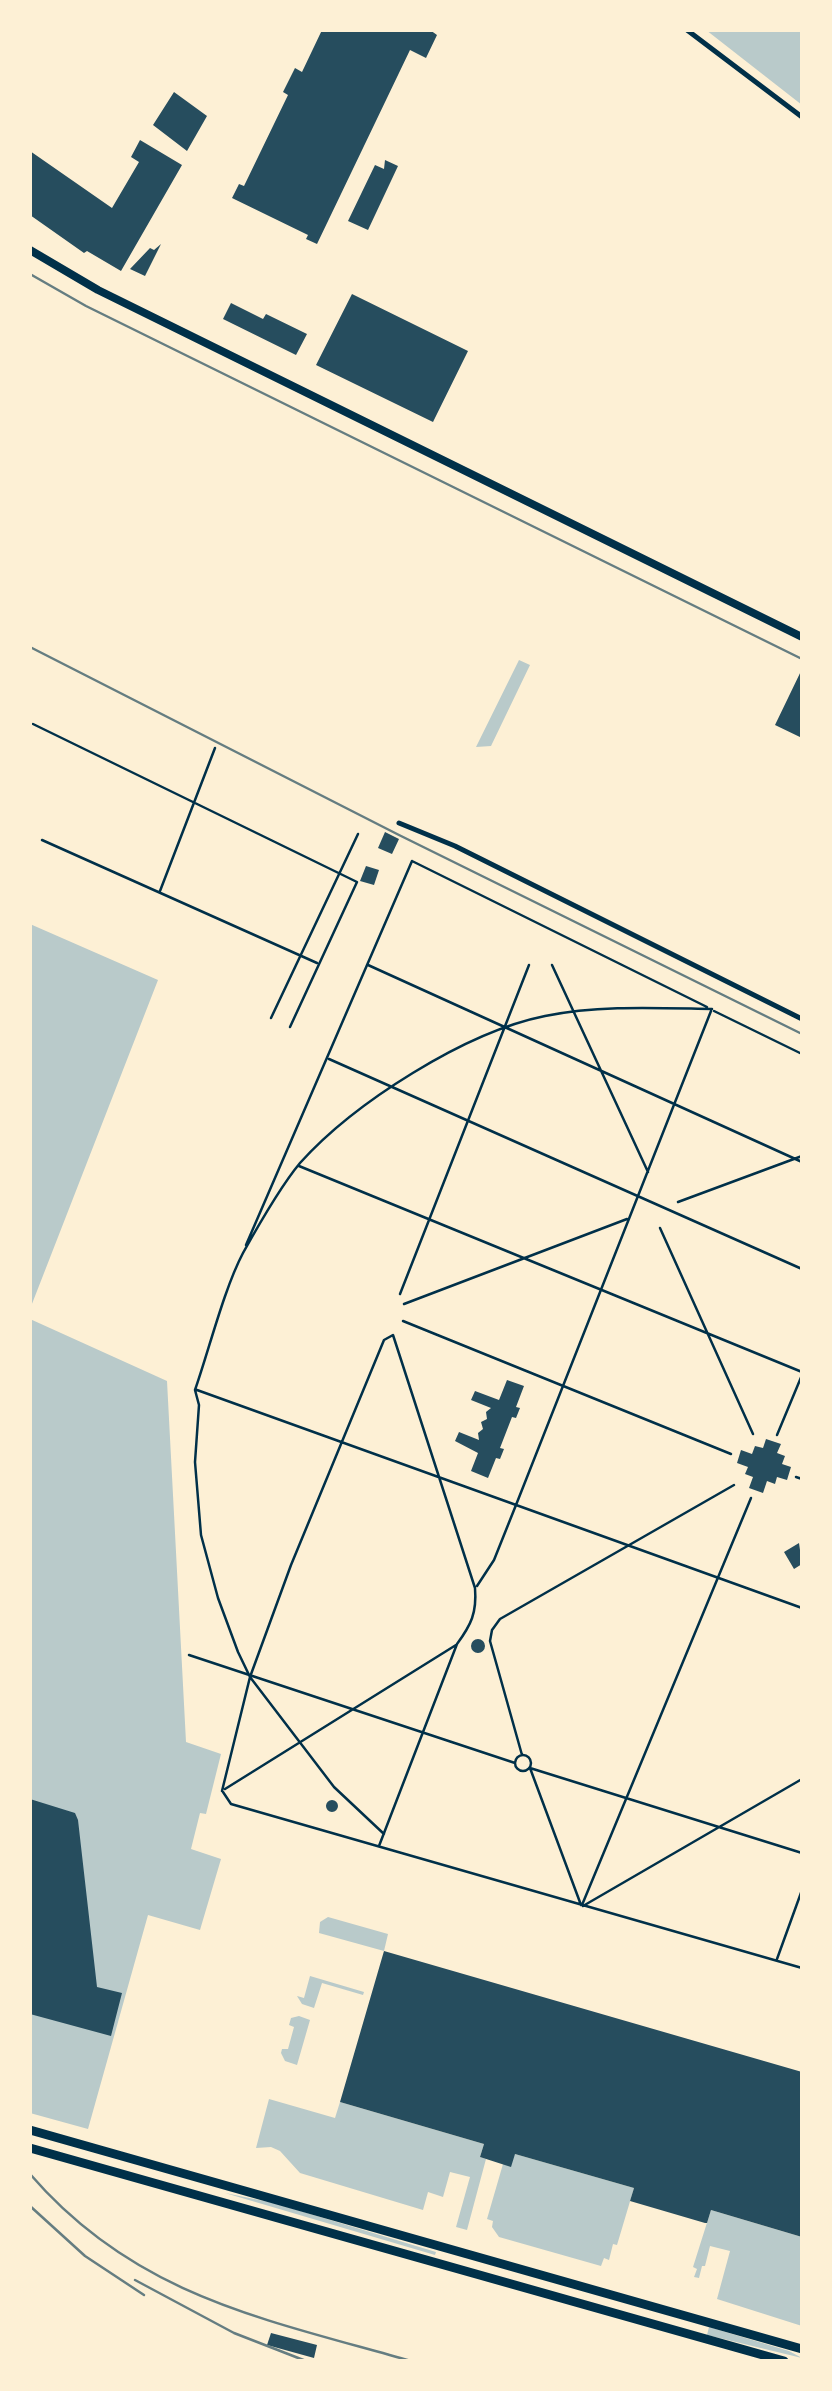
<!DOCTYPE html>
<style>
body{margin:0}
#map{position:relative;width:832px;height:2391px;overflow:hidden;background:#fdf0d5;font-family:Karla,sans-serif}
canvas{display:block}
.frame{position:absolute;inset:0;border:32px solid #fdf0d5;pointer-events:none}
</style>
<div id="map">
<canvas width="832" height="2391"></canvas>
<div class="frame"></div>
</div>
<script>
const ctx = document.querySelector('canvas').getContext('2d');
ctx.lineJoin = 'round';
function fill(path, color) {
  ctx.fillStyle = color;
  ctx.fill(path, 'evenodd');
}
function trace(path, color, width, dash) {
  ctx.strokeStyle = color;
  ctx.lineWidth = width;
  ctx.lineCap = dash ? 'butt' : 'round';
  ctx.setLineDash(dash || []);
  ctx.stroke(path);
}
const green = new Path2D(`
 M706,30H802V105Z
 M519,660L530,665L491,746L476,747Z
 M30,924L158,980L30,1309Z
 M30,1319L167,1381L186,1742L221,1754L206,1814L200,1813L191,1849L221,1859L200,1930L148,1915L88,2129L30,2113Z
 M328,1917L388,1934L384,1951L319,1933L320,1922Z
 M310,1976L364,1992L363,1995L322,1983L314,2008L302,2004L297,1996L304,1998Z
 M299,2016L310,2020L297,2065L285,2061L281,2053L282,2049H288L294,2027L289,2025L291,2018Z
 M269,2099L335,2118L340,2102L484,2144L480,2157L486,2159L467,2230L456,2227L470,2177L450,2172L443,2197L428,2192L423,2210L300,2173L280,2151L271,2147L256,2148Z
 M515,2154L634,2188L617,2245L613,2244L609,2260L604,2258L601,2266L499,2237L492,2227L493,2221L487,2219L503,2164Z
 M225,2193L274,2203L436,2252L435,2255Z
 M711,2210L802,2237V2326L717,2299L730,2251L710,2246L705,2266H702L699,2278L694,2277L697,2269L693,2267Z
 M709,2327L789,2351L802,2358L707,2335Z`);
const building = new Path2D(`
 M322,30H430L437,35L426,58L410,50L317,244L306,239L308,235L232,198L239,184L244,186L288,95L283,92L295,68L302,72Z
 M174,92L207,116L187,151L153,125Z
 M140,140L182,165L121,271L87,251L84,253L30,215V151L112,208L139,162L131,157Z
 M385,160L398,166L368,230L348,221L375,165L384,169Z
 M161,244L145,276L130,269L150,248L154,250Z
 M352,294L468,351L433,422L316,365Z
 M231,303L263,319L266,314L307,334L296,355L223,319Z
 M802,669V738L775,725Z
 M385,832L399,839L392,854L378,848Z
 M366,866L379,870L374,885L360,881Z
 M507,1380L524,1386L516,1407L520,1408L516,1418L512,1417L500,1448L504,1449L500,1459L496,1458L488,1478L471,1471L478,1453L455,1441L459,1432L479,1440L478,1433L483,1429L481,1422L487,1419L486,1412L491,1408L471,1400L475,1391L499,1400Z
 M766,1439L781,1444L777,1453L785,1456L782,1464L791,1467L787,1480L777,1477L775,1484L767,1481L763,1493L749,1488L753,1477L745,1474L748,1467L737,1463L741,1450L752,1454L755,1446L763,1448Z
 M799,1543L802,1564L794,1569L784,1552Z
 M471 1646a7 7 0 1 1 14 0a7 7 0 1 1-14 0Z
 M30,1799L75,1813L78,1820L97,1987L122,1993L111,2036L30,2014Z
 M326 1806a6 6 0 1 1 12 0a6 6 0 1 1-12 0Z
 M384,1951L802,2072V2237L711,2210L707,2223H705L630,2201L634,2188L515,2154L511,2167L480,2157L484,2144L340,2102Z
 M271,2333L317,2345L314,2358L267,2345Z`);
const path = new Path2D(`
 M33,724L357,882L290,1027
 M42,840L317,963
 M160,891L215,748
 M271,1018L358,834`);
const service = new Path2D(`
 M368,965L802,1162
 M552,965L648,1172
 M714,1011L802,1054
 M329,1059L802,1269
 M299,1166L802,1372
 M678,1202L802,1156
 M660,1228L753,1434
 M246,1245L412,861L707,1007
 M400,1294L529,965
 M404,1304L627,1219
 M403,1321L731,1454
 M197,1390L802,1608
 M777,1435L802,1375
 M796,1477L802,1479
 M477,1586L494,1560L516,1505L711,1011
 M189,1655L515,1763
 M515 1763a8 8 0 1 1 16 0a8 8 0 1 1-16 0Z
 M522,1755L490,1641L492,1630L500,1619L734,1485
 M530,1768L802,1853
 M530,1768L581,1905
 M225,1789L456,1645
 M222,1791L250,1677L291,1565L384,1340L393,1335L475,1588C477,1613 471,1625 457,1644L379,1846
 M223,1792L231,1804L802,1968
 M384,1834L334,1787L250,1677L238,1652L218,1598L201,1535L195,1462L199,1405L195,1390C209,1350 224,1289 243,1253C258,1226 280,1187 300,1163C354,1103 465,1032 545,1016C599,1005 656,1008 712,1009
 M582,1905L751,1498
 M583,1906L802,1779
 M777,1959L802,1890`);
const minor = new Path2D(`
 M687,30L802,117
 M399,823L455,846L802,1019`);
const secondary = new Path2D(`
 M30,250L98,290L802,637`);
const primary = new Path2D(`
 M30,2130L802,2349
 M30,2148L784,2361`);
const tram = new Path2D(`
 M30,274L86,306L802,659
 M30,647L399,835L802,1034`);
const rail = new Path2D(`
 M30,2174C135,2296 264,2319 411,2361
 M30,2206L85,2256L144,2295
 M135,2280L234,2333L306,2361`);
fill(green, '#b9caca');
fill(building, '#264d5e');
trace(path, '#003049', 2.5);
trace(service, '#003049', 2.5);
trace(minor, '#003049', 5);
trace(secondary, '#003049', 8);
trace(primary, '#003049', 9);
trace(tram, '#657d81', 2.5);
trace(rail, '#657d81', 2.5);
</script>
